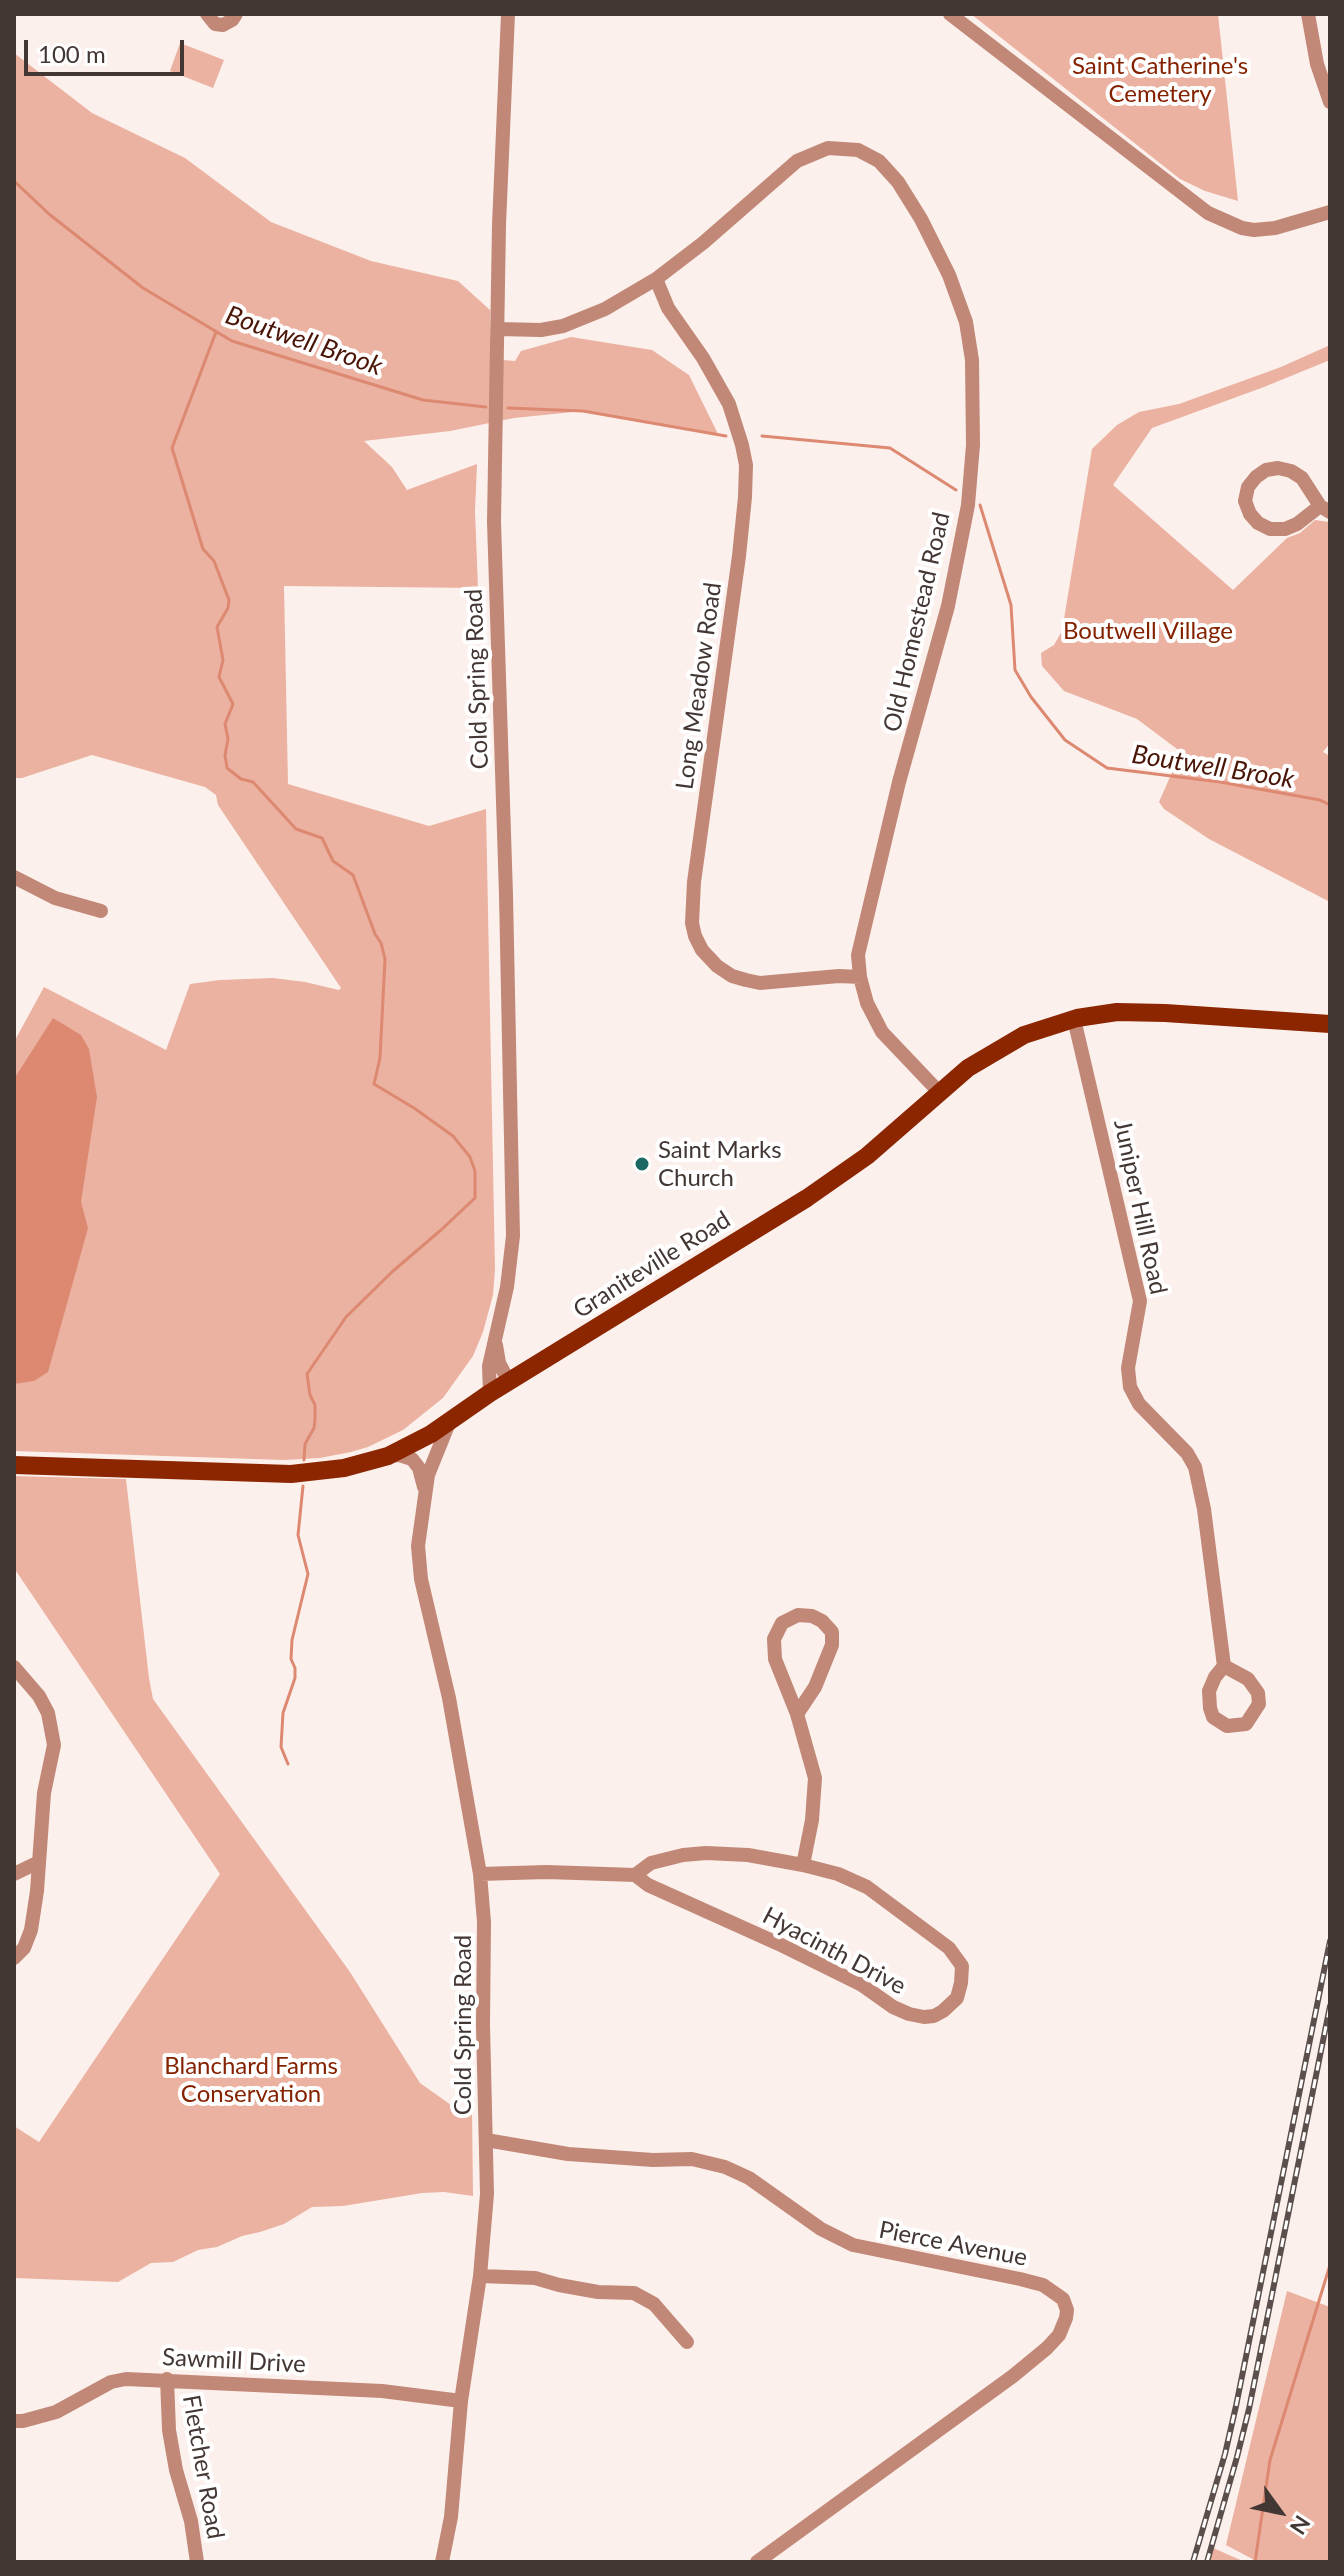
<!DOCTYPE html>
<html>
<head>
<meta charset="utf-8">
<style>
	body { margin:0 }
	#map { position:relative; width:1344px; height:2576px; overflow:hidden; background:#fcf0ed; font-family:Lato,sans-serif }
	canvas { display:block }
	.frame { position:absolute; inset:0; border:16px solid #433734; pointer-events:none }
	.north { position:absolute; left:1240px; top:2472px; width:80px; height:80px; -webkit-text-stroke:6px #fff; paint-order:stroke; rotate:123deg; font-size:22px; font-weight:700; line-height:32px; text-align:center; color:#433734 }
	.north::after { content:''; display:block; margin:auto; width:28px; height:36px; background:#433734; clip-path:polygon(50% 0,100% 100%,50% 72%,0 100%) }
	.scale { position:absolute; left:24px; top:40px; width:160px; height:36px; box-sizing:border-box; border:4px solid #433734; border-top:0; padding-left:10px; font-size:24px; line-height:28px; white-space:nowrap; color:#433734; -webkit-text-stroke:6px #fff; paint-order:stroke }
</style>
</head>
<body>
<div id="map">
<canvas width="1344" height="2576"></canvas>
<div class="frame"></div>
<div class="north">N</div>
<div class="scale">100 m</div>
</div>
<script>
const ctx = document.querySelector('canvas').getContext('2d');
ctx.lineJoin = 'round';
function fill(path, color) {
  ctx.fillStyle = color;
  ctx.fill(path, 'evenodd');
}
function poly(rows) {
  const path = new Path2D();
  for (const r of rows) {
    path.moveTo(r[0], r[1]);
    for (let i = 2; i < r.length; i += 2) path.lineTo(r[i], r[i + 1]);
  }
  return path;
}
function strokePath(path, color, width, dash) {
  ctx.strokeStyle = color;
  ctx.lineWidth = width;
  ctx.lineCap = dash ? 'butt' : 'round';
  ctx.setLineDash(dash || []);
  ctx.stroke(path);
}
function label(font, color, halo, rows, align = 'center') {
  ctx.font = font + ' Lato,sans-serif';
  ctx.lineWidth = 8;
  ctx.setLineDash([]);
  ctx.textBaseline = 'middle';
  ctx.strokeStyle = halo;
  ctx.fillStyle = color;
  for (const [text, x, y, turn = 0] of rows) {
    ctx.save();
    ctx.translate(x, y);
    ctx.rotate((+turn || 0) * Math.PI / 180);
    ctx.textAlign = isNaN(turn) ? turn : align;
    if (halo) ctx.strokeText(text, 0, 0);
    ctx.fillText(text, 0, 0);
    ctx.restore();
  }
}
const green = poly([
	[971,14,1218,14,1238,201,1205,191,1180,179],
	[180,43,224,60,213,88,170,71],
	[14,53,92,113,185,158,271,222,371,261,458,281,490,310,490,359,515,361,521,351,571,337,652,350,689,375,718,434,583,411,514,418,450,431,364,441,392,467,407,490,477,464,475,511,478,588,284,586,288,784,429,826,486,809,495,1269,493,1295,483,1332,473,1356,443,1398,403,1430,368,1447,351,1452,320,1458,284,1460,14,1451,14,1042,44,987,166,1050,190,984,220,980,273,978,305,982,339,990,341,988,218,805,216,795,205,787,92,755,22,778,14,778],
	[1330,345,1330,360,1264,387,1152,428,1113,485,1233,590,1287,538,1300,533,1315,520,1330,522,1330,743,1323,752,1330,756,1330,902,1209,839,1164,809,1159,802,1181,752,1137,719,1064,691,1042,666,1041,653,1054,645,1062,631,1092,449,1117,425,1139,412,1179,404,1281,367],
	[14,1476,126,1479,149,1678,153,1699,350,1972,420,2083,451,2105,472,2112,473,2196,444,2192,422,2193,343,2206,312,2207,284,2224,260,2232,242,2236,217,2247,198,2250,173,2262,151,2263,118,2282,14,2278,14,2126,39,2142,220,1874,14,1568],
	[1287,2291,1330,2307,1330,2562,1258,2562,1226,2545],
	[1211,2547,1245,2562,1207,2562]
]);
const water = poly([
	[53,1018,81,1035,89,1049,97,1097,81,1202,88,1228,48,1372,34,1381,14,1384,14,1079]
]);
const stream = poly([
	[14,181,49,214,143,288,232,341,423,400,486,407],
	[216,332,172,448,203,549,214,561,229,600,228,608,217,627,223,660,219,677,233,704,225,724,228,739,225,755,227,768,241,779,253,782,296,829,322,838,333,861,353,875,375,934,381,943,385,959,380,1058,374,1084,414,1108,453,1136,470,1157,475,1171,475,1198,441,1230,393,1271,346,1317,307,1374,310,1395,315,1405,315,1420,314,1428,305,1444,304,1460],
	[508,408,583,411,726,436],
	[762,436,890,448,956,490],
	[980,505,1011,605,1015,670,1031,697,1065,740,1107,768,1220,782,1320,800,1330,805],
	[288,1764,281,1747,283,1713,295,1678,295,1668,291,1659,292,1640,308,1574,298,1535,303,1486],
	[1255,2562,1270,2460,1330,2265]
]);
const minor = poly([
	[207,14,215,24,223,25,232,20,236,14],
	[950,14,1208,213,1242,228,1254,230,1275,228,1330,212],
	[1308,14,1317,64,1330,102],
	[656,279,668,308,703,358,729,404,742,445,746,465,745,497,739,556,694,882,692,923,695,936,702,950,717,966,732,976,746,980,760,983,839,976,860,977],
	[498,329,541,330,563,326,605,309,656,279,703,243,797,161,828,148,858,150,879,161,898,182,921,219,949,275,966,322,972,360,973,445,968,505,948,606,899,782,858,955,860,977,867,1003,882,1032,939,1092],
	[1320,506,1297,524,1285,529,1270,529,1258,523,1250,514,1245,501,1248,487,1256,477,1266,470,1278,468,1291,471,1302,478,1320,506,1330,512],
	[14,877,55,898,101,911],
	[1074,1019,1140,1301,1128,1368,1130,1387,1139,1404,1187,1453,1195,1467,1204,1509,1224,1666,1248,1679,1258,1693,1259,1704,1246,1724,1227,1726,1213,1717,1210,1708,1209,1691,1215,1677,1224,1666],
	[496,1345,499,1363,509,1382],
	[490,1393,489,1366,507,1287,513,1236,506,895,494,522,499,225,508,14],
	[389,1456,399,1455,412,1459,419,1468,424,1487],
	[14,1667,39,1696,48,1713,54,1745,44,1793,37,1891,31,1930,24,1948,14,1958],
	[797,1714,815,1687,832,1645,832,1632,822,1621,812,1616,798,1615,782,1623,774,1639,775,1659,797,1714,815,1778,812,1820,803,1865],
	[706,1853,748,1855,803,1865,838,1874,867,1887,949,1948,962,1966,961,1983,957,1998,943,2011,934,2016,924,2017,909,2014,893,2007,862,1985,779,1944,648,1885,635,1875,651,1863,683,1855,706,1853],
	[14,1874,39,1862],
	[480,1874,547,1872,635,1875],
	[486,2140,568,2154,653,2160,692,2159,725,2167,749,2178,821,2229,853,2245,1020,2279,1043,2285,1063,2299,1067,2310,1066,2318,1059,2335,1047,2348,1013,2376,757,2562],
	[480,2276,535,2278,559,2285,598,2292,634,2293,654,2304,687,2342],
	[167,2379,169,2430,176,2470,191,2521,197,2562],
	[14,2421,23,2421,56,2412,111,2382,126,2379,382,2391,461,2401],
	[442,2562,451,2517,461,2401,480,2276,487,2194,483,2025,484,1922,480,1874,449,1698,421,1579,418,1546,428,1475,449,1423]
]);
const major = poly([
	[14,1465,291,1474,344,1468,388,1456,431,1434,490,1393,807,1198,867,1156,968,1068,1024,1035,1077,1018,1117,1012,1165,1013,1330,1024]
]);
const rail = poly([
	[1193,2562,1225,2454,1236,2406,1330,1941],
	[1207,2562,1237,2457,1249,2409,1330,2006]
]);
const markers = [
	[642,1164,8,"#1d6862"]
];
const parkNames = [
	["Saint Catherine's",1160,66],
	["Cemetery",1160,94],
	["Boutwell Village",1148,631],
	["Blanchard Farms",251,2066],
	["Conservation",251,2094]
];
const streetNames = [
	["Old Homestead Road",917,622,-77],
	["Cold Spring Road",477,679,-92],
	["Long Meadow Road",699,686,-82],
	["Juniper Hill Road",1140,1207,78],
	["Graniteville Road",652,1265,-32],
	["Hyacinth Drive",834,1951,28],
	["Cold Spring Road",463,2025,-90],
	["Pierce Avenue",953,2244,11],
	["Sawmill Drive",234,2361,3],
	["Fletcher Road",203,2467,80]
];
const poiNames = [
	["Saint Marks",658,1150],
	["Church",658,1178]
];
const waterNames = [
	["Boutwell Brook",304,341,19],
	["Boutwell Brook",1213,767,9]
];
fill(green, '#ebb2a1');
fill(water, '#dd8971');
strokePath(stream, '#dd8971', 3);
strokePath(minor, '#c28877', 14);
strokePath(major, '#8c2601', 18);
strokePath(rail, '#5b4f4c', 6);
strokePath(rail, '#fff', 3, [9]);
for (const [x, y, r, color] of markers) {
  const dot = new Path2D();
  dot.arc(x, y, r, 0, 2 * Math.PI);
  ctx.fillStyle = color;
  ctx.fill(dot);
  strokePath(dot, '#fff', 3);
}
label('24px', '#842200', '#fff', parkNames);
label('24px', '#433734', '#fff', streetNames);
label('24px', '#433734', '#fff', poiNames, 'left');
label('italic 26px', '#4a1607', '#fff', waterNames);
</script>
</body>
</html>
